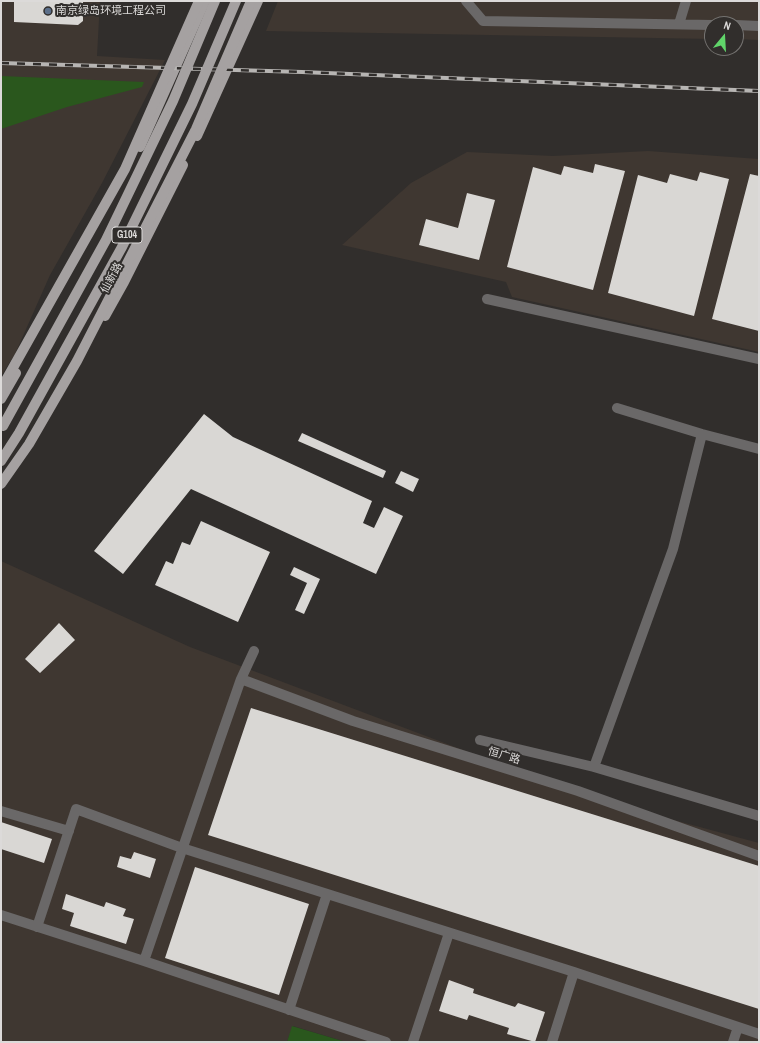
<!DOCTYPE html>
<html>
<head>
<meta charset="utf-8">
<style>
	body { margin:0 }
	#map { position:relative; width:760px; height:1043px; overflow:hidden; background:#312e2c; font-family:"Archivo Narrow",sans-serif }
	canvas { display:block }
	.frame { position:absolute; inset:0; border:2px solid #dcdad9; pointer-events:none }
	.north { position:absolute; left:704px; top:16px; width:40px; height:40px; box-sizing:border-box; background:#312e2c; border:1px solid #757371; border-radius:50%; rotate:18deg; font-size:11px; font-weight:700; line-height:16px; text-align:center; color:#dcdad9 }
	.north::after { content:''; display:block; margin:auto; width:14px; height:18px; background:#60d56a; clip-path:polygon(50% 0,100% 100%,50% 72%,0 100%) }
</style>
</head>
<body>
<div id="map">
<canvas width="760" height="1043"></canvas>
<div class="frame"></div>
<div class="north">N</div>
</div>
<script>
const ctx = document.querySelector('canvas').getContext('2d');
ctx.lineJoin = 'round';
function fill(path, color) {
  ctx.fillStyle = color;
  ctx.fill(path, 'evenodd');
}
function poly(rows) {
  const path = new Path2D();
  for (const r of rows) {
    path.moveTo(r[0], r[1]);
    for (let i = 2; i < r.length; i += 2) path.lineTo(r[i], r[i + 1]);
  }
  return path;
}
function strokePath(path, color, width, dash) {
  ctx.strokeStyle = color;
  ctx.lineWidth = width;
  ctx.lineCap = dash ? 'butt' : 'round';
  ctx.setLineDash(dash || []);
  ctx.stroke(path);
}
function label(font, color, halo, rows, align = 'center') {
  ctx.font = font + ' "Archivo Narrow","Noto Sans SC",sans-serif';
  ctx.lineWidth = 4;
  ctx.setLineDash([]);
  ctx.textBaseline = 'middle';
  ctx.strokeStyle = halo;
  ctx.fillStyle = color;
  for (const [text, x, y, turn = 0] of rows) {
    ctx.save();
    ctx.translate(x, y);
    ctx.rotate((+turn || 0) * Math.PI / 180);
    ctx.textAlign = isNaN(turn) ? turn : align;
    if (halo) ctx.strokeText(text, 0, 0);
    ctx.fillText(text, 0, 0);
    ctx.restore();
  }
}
const built = poly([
	[1,1,100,1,97,56,165,60,102,183,50,275,15,354,1,376],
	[278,1,759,1,759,40,736,39,736,24,712,24,712,39,266,31],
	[648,151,759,159,759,352,512,297,506,282,342,245,411,183,467,152,553,156],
	[1,561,190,647,479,756,659,816,759,843,759,1042,346,1042,293,1026,287,1042,1,1042]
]);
const green = poly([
	[1,76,144,82,142,87,67,107,1,129],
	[292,1026,346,1042,287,1042]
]);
const building = poly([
	[14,1,83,1,83,21,78,25,14,22],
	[595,164,625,171,593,290,507,267,533,167,561,175,564,166,593,173],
	[700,172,729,179,694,316,608,293,638,175,667,183,670,174,697,181],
	[750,174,759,176,759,331,712,319],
	[467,193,495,200,479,260,419,245,426,219,458,228],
	[204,414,233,437,372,501,363,523,374,528,384,507,403,516,376,574,191,489,123,574,94,551],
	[302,433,386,471,383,478,298,441],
	[401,471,419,479,413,492,395,483],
	[201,521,270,552,238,622,155,585,166,561,173,564,182,542,190,545],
	[294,567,320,579,304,614,295,610,307,583,290,575],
	[59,623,75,640,40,673,25,659],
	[251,708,759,866,759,1009,208,835],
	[1,822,52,839,44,863,1,849],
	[134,852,156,859,150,878,117,867,120,856,131,859],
	[195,867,309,904,279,995,165,958],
	[66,894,104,907,106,902,126,909,123,916,134,919,126,944,70,926,74,913,62,909],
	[449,980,474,989,473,993,515,1007,518,1003,545,1012,535,1042,507,1034,509,1028,469,1015,467,1020,439,1011]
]);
const minor = poly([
	[466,1,483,21,712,25],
	[679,24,686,1],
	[736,25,759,26],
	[487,299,759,359],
	[617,408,702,434,759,449],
	[241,679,353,721,578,791,759,856],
	[480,740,594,767,759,816],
	[594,767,673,549,702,434],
	[1,811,69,831],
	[1,915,144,961,219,742,241,679,254,651],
	[37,927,76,809,182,848,574,972,759,1034],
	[144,961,386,1042],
	[289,1010,327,894],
	[413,1042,449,933],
	[552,1042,574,972],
	[733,1042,738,1027]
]);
const major = poly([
	[197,136,258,1],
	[140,147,205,1],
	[105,316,124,282,183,165],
	[1,399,16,373]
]);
const rail = poly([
	[1,63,302,72,759,91]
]);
const majorBridge = poly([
	[1,389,125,169,199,1],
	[3,426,106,240,173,101,215,1],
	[1,461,19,433,122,247,192,104,236,1],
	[1,484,29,444,77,361,196,129,251,1]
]);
const markers = [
	[48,11,4,"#5c6f8a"]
];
const shields = [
	[127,235,30]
];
const shieldNames = [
	["G104",127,235]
];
const poiNames = [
	["南京绿岛环境工程公司",56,11]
];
const streetNames = [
	["仙新路",112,278,-62],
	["恒广路",504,756,17]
];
fill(built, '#3f3731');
fill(green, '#2a571d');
fill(building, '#d9d7d4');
strokePath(minor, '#6a6868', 10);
strokePath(major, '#a5a1a1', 10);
strokePath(rail, '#b7b5b3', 4);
strokePath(rail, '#312e2c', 2.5, [8]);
strokePath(majorBridge, '#a5a1a1', 10);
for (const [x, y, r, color] of markers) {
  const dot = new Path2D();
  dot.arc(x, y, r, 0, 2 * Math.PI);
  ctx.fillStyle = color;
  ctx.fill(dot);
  strokePath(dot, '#312e2c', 1.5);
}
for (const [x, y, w] of shields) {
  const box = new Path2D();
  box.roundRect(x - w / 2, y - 8, w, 16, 3);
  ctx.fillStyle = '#312e2c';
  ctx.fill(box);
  strokePath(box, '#dcdad9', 1);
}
label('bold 10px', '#dcdad9', null, shieldNames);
label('11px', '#dcdad9', '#312e2c', poiNames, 'left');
label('11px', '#dcdad9', '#312e2c', streetNames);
</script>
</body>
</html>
